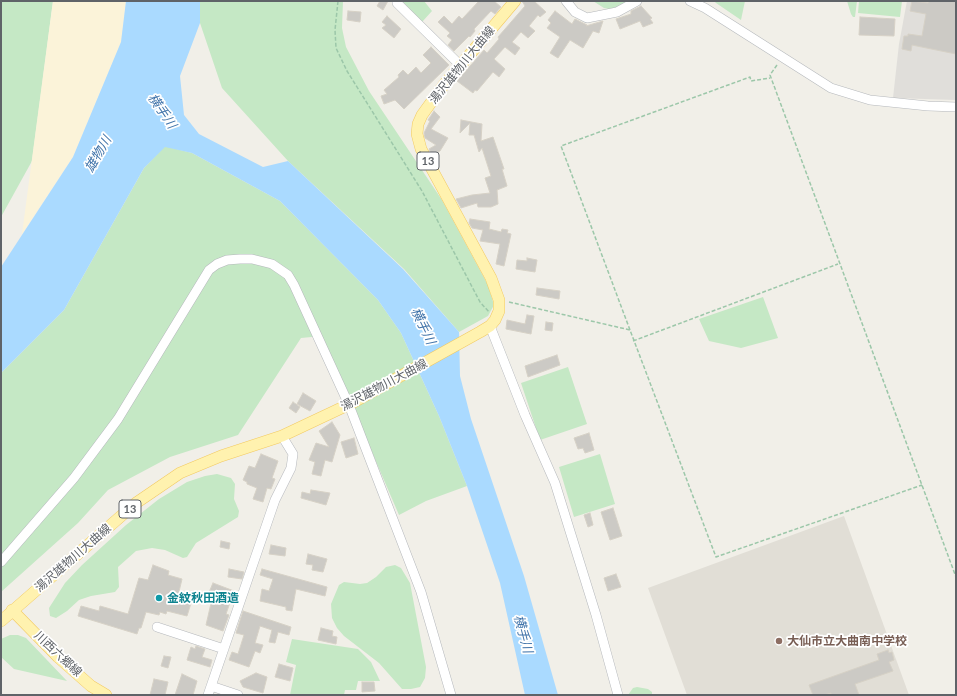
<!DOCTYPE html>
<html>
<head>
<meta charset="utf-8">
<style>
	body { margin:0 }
	#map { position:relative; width:957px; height:696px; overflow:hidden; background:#f1efe8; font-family:Lato,sans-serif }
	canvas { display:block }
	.frame { position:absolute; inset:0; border:2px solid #5f6368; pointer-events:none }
</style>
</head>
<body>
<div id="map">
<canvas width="957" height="696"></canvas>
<div class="frame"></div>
</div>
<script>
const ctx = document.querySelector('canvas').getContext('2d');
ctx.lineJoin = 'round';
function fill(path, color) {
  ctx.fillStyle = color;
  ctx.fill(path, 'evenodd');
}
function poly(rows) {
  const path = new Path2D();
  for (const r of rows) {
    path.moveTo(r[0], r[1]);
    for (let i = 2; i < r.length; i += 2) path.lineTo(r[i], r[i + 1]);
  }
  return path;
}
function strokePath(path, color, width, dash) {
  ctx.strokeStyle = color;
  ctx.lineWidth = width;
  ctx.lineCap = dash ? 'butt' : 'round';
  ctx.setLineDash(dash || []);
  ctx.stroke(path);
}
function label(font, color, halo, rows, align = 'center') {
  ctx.font = font + ' Lato,"Noto Sans JP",sans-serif';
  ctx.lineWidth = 3.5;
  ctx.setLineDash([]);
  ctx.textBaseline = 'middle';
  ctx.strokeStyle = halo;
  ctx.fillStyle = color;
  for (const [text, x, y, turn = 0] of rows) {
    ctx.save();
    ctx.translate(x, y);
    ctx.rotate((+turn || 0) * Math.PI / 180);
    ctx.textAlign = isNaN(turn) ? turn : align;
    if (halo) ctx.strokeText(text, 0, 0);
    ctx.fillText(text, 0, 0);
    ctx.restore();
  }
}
const industrial = poly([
	[907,1,956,1,956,100,893,98,899,44]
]);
const education = poly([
	[844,516,909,695,687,695,648,588]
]);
const green = poly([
	[1,1,53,1,32,161,1,217],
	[200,1,343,1,342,28,346,47,369,91,442,200,488,285,494,305,488,316,459,332,404,269,288,161,222,88,200,23],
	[402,1,424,1,432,11,422,22],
	[593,1,631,1,615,9,609,9,604,8],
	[714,1,745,1,741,20,716,3],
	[847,1,857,1,855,17,853,17,851,14],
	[859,1,902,1,900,17,858,13],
	[165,146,192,153,280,201,378,300,401,333,439,416,467,486,426,501,399,515,322,336,301,338,238,435,170,457,108,490,78,523,1,592,1,373,64,310,144,168],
	[763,297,778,338,741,348,709,341,699,319],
	[568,367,587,424,540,440,521,383],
	[600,454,615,504,574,517,559,467],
	[217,474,231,478,235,484,234,499,239,511,238,517,196,543,187,557,183,558,165,550,152,548,136,551,118,567,119,587,115,592,91,596,79,600,67,611,56,618,50,616,49,608,65,583,82,565,126,525,159,499,187,482,205,476],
	[395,565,401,568,410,583,426,667,425,678,420,687,411,689,402,689,379,663,344,636,337,628,332,618,331,604,339,585,344,582,360,584,367,583,376,577,386,567],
	[10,635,18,635,26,638,67,681,14,669,1,657,1,639],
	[292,639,358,649,371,662,380,681,358,681,356,690,345,690,344,695,290,695,296,665,286,662],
	[637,687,648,689,652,692,652,695,628,695,633,688]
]);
const sand = poly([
	[53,1,126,1,121,42,73,157,22,234]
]);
const water = poly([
	[126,1,200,1,200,23,180,76,184,115,199,134,263,167,288,161,403,269,459,332,460,376,471,419,524,576,558,695,525,695,500,583,467,486,439,416,401,333,378,300,280,201,192,153,165,147,144,168,64,310,1,373,1,267,73,157,121,42]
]);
const building = poly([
	[380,1,388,1,383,10,377,6,380,1],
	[479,1,494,1,501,7,495,14,491,11,474,29,475,31,470,37,469,36,454,51,448,45,452,40,447,36,450,33,438,22,444,16,452,24,459,16,462,19,479,1],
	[522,1,534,1,546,12,540,17,538,15,529,26,535,31,528,38,521,32,512,42,520,48,515,55,505,47,494,59,505,69,499,77,493,72,477,91,475,90,473,93,457,81,484,50,487,53,499,39,498,37,525,6,522,1],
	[912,1,928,3,929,1,956,1,956,54,912,45,911,51,902,49,904,36,908,36,908,34,922,36,926,14,910,11,912,1],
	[641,6,652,18,650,19,653,23,643,27,640,21,620,29,616,19,631,14,631,11,641,6],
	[348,11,361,12,360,22,347,20,348,11],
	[555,11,572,24,575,19,587,25,586,26,603,21,599,33,593,31,583,48,570,40,558,58,550,53,560,37,547,28,551,23,548,20,555,11],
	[387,16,401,29,394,38,382,28,386,25,382,22,387,16],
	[860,17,895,19,894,36,859,35,860,17],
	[431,47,449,65,404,109,395,100,384,104,381,96,387,94,384,90,399,77,398,75,403,70,408,75,416,67,421,73,431,63,423,55,431,47],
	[434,111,440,117,431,129,448,138,440,151,432,155,429,149,436,145,425,138,424,133,430,121,428,120,434,111],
	[461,120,482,124,481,141,493,137,504,169,502,169,507,186,497,190,498,204,491,207,478,207,477,203,461,208,456,199,472,195,490,193,485,178,491,176,482,148,479,152,474,135,469,135,470,123,460,133,461,120],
	[470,219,490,222,489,229,501,232,502,229,508,230,507,233,511,234,504,266,496,264,500,244,480,241,483,230,472,228,469,223,470,219],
	[527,258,537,260,535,272,516,269,517,260,527,261,527,258],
	[537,288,560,291,559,299,536,295,537,288],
	[527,315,534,316,531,334,506,329,507,320,525,324,527,315],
	[546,322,553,323,552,331,545,330,546,322],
	[557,355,560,365,528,377,525,366,557,355],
	[303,393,316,401,310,411,297,404,303,393],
	[293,402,300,407,296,413,289,408,293,402],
	[332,422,340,435,332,462,325,460,321,476,312,474,315,462,309,460,316,443,329,447,319,431,332,422],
	[589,433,594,450,585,453,583,448,578,449,574,438,589,433],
	[354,438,358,454,346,458,341,442,354,438],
	[261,454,278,461,272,478,275,479,271,489,267,488,263,502,253,499,257,488,247,484,247,482,243,480,249,466,255,468,261,454],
	[311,490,330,493,326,505,301,498,302,492,310,494,311,490],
	[613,508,622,536,610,540,601,512,613,508],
	[590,513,593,525,588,527,584,515,590,513],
	[221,541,230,543,229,549,220,547,221,541],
	[271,545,286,548,285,556,269,554,271,545],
	[308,554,327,559,323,572,312,570,313,565,306,564,308,554],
	[153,565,169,571,168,575,182,579,178,596,192,600,187,616,167,611,166,614,160,612,159,615,146,612,141,628,139,628,137,634,78,616,81,606,99,611,100,606,128,614,139,578,148,580,153,565],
	[229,569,244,572,242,579,228,577,229,569],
	[262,569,327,587,325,596,296,589,292,611,286,610,286,607,260,601,262,589,269,591,273,579,260,575,262,569],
	[616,574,621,587,608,591,604,578,616,574],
	[213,583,234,591,226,614,229,615,223,631,206,625,212,599,207,597,213,583],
	[243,611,291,627,289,635,278,632,275,643,269,642,272,630,260,626,255,643,263,645,260,653,255,651,249,667,229,660,232,652,238,654,244,635,236,633,243,611],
	[321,628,333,631,332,636,337,637,336,644,318,640,321,628],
	[196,646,205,649,202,657,212,660,210,667,187,660,191,647,195,649,196,646],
	[888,650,889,653,892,652,894,660,889,662,893,671,855,684,859,695,831,695,831,693,824,695,813,695,809,685,879,660,877,654,888,650],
	[164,656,171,657,168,668,161,666,164,656],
	[279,664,293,668,290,681,275,677,279,664],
	[256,673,267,677,263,693,243,687,240,681,256,673],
	[182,674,197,681,193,695,175,695,182,674],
	[154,679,168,682,165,695,150,695,154,679],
	[362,682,374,682,375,691,362,692,362,682]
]);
const path = poly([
	[338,1,335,30,336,48,347,71,422,191,480,302,489,312],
	[777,65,770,75,956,577],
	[509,302,630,330,716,557,922,485],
	[630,330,561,146,750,77,751,81,770,78],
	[633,341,838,264]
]);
const minor = poly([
	[397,1,397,3,461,66],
	[566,1,575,12,587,18,617,12,637,1],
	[690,1,705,8,831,88,870,100,928,106,956,107],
	[490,326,525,415,555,483,596,615,618,695],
	[1,562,74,478,118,419,209,270,217,264,227,260,240,259,252,259,272,264,288,275,294,285,349,405,421,592,451,695],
	[157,627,224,649],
	[211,686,238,695],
	[208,695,275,500,291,468,293,454,282,436]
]);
const major = poly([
	[12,610,58,657,91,686,106,695],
	[1,621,136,503,180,473,221,456,282,436,352,403,480,332,490,326,495,320,499,311,499,300,491,278,421,149,417,134,418,124,422,115,443,86,515,1]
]);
const markers = [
	[159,598,4,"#0f9aa8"],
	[779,641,4,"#8d6e63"]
];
const shields = [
	[428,161,22],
	[130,509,22]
];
const shieldNames = [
	["13",428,161],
	["13",130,509]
];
const streetNames = [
	["湯沢雄物川大曲線",462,65,-51],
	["湯沢雄物川大曲線",384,385,-28],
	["湯沢雄物川大曲線",73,558,-41],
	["川西六郷線",58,654,43]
];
const cultureNames = [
	["金紋秋田酒造",167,598]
];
const educationNames = [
	["大仙市立大曲南中学校",787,641]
];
const waterNames = [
	["横手川",162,111,56],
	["雄物川",98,154,-60],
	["横手川",423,326,64],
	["横手川",523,634,75]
];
fill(industrial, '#e0deda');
fill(education, '#e1ded6');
fill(green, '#c5e8c5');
fill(sand, '#fbf3d9');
fill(water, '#aadaff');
fill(building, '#cccac5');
strokePath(building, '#d6d1c6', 1);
strokePath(minor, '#b5b8bc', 10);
strokePath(major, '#f2c960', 12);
strokePath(path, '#9cc7a9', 1.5, [4, 2]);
strokePath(minor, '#fff', 9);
strokePath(major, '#fff2af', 11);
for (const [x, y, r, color] of markers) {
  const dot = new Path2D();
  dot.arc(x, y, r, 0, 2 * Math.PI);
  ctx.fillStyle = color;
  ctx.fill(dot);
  strokePath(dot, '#fff', 1.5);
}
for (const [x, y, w] of shields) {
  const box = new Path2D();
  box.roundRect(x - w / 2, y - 9, w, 18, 3);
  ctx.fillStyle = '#fff';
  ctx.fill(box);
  strokePath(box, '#5f6368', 1);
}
label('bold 11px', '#5f6368', null, shieldNames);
label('12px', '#5f6368', '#fff', streetNames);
label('bold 12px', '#0d838f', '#fff', cultureNames, 'left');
label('bold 12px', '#785e54', '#fff', educationNames, 'left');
label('italic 13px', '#4174aa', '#fff', waterNames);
</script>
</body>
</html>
